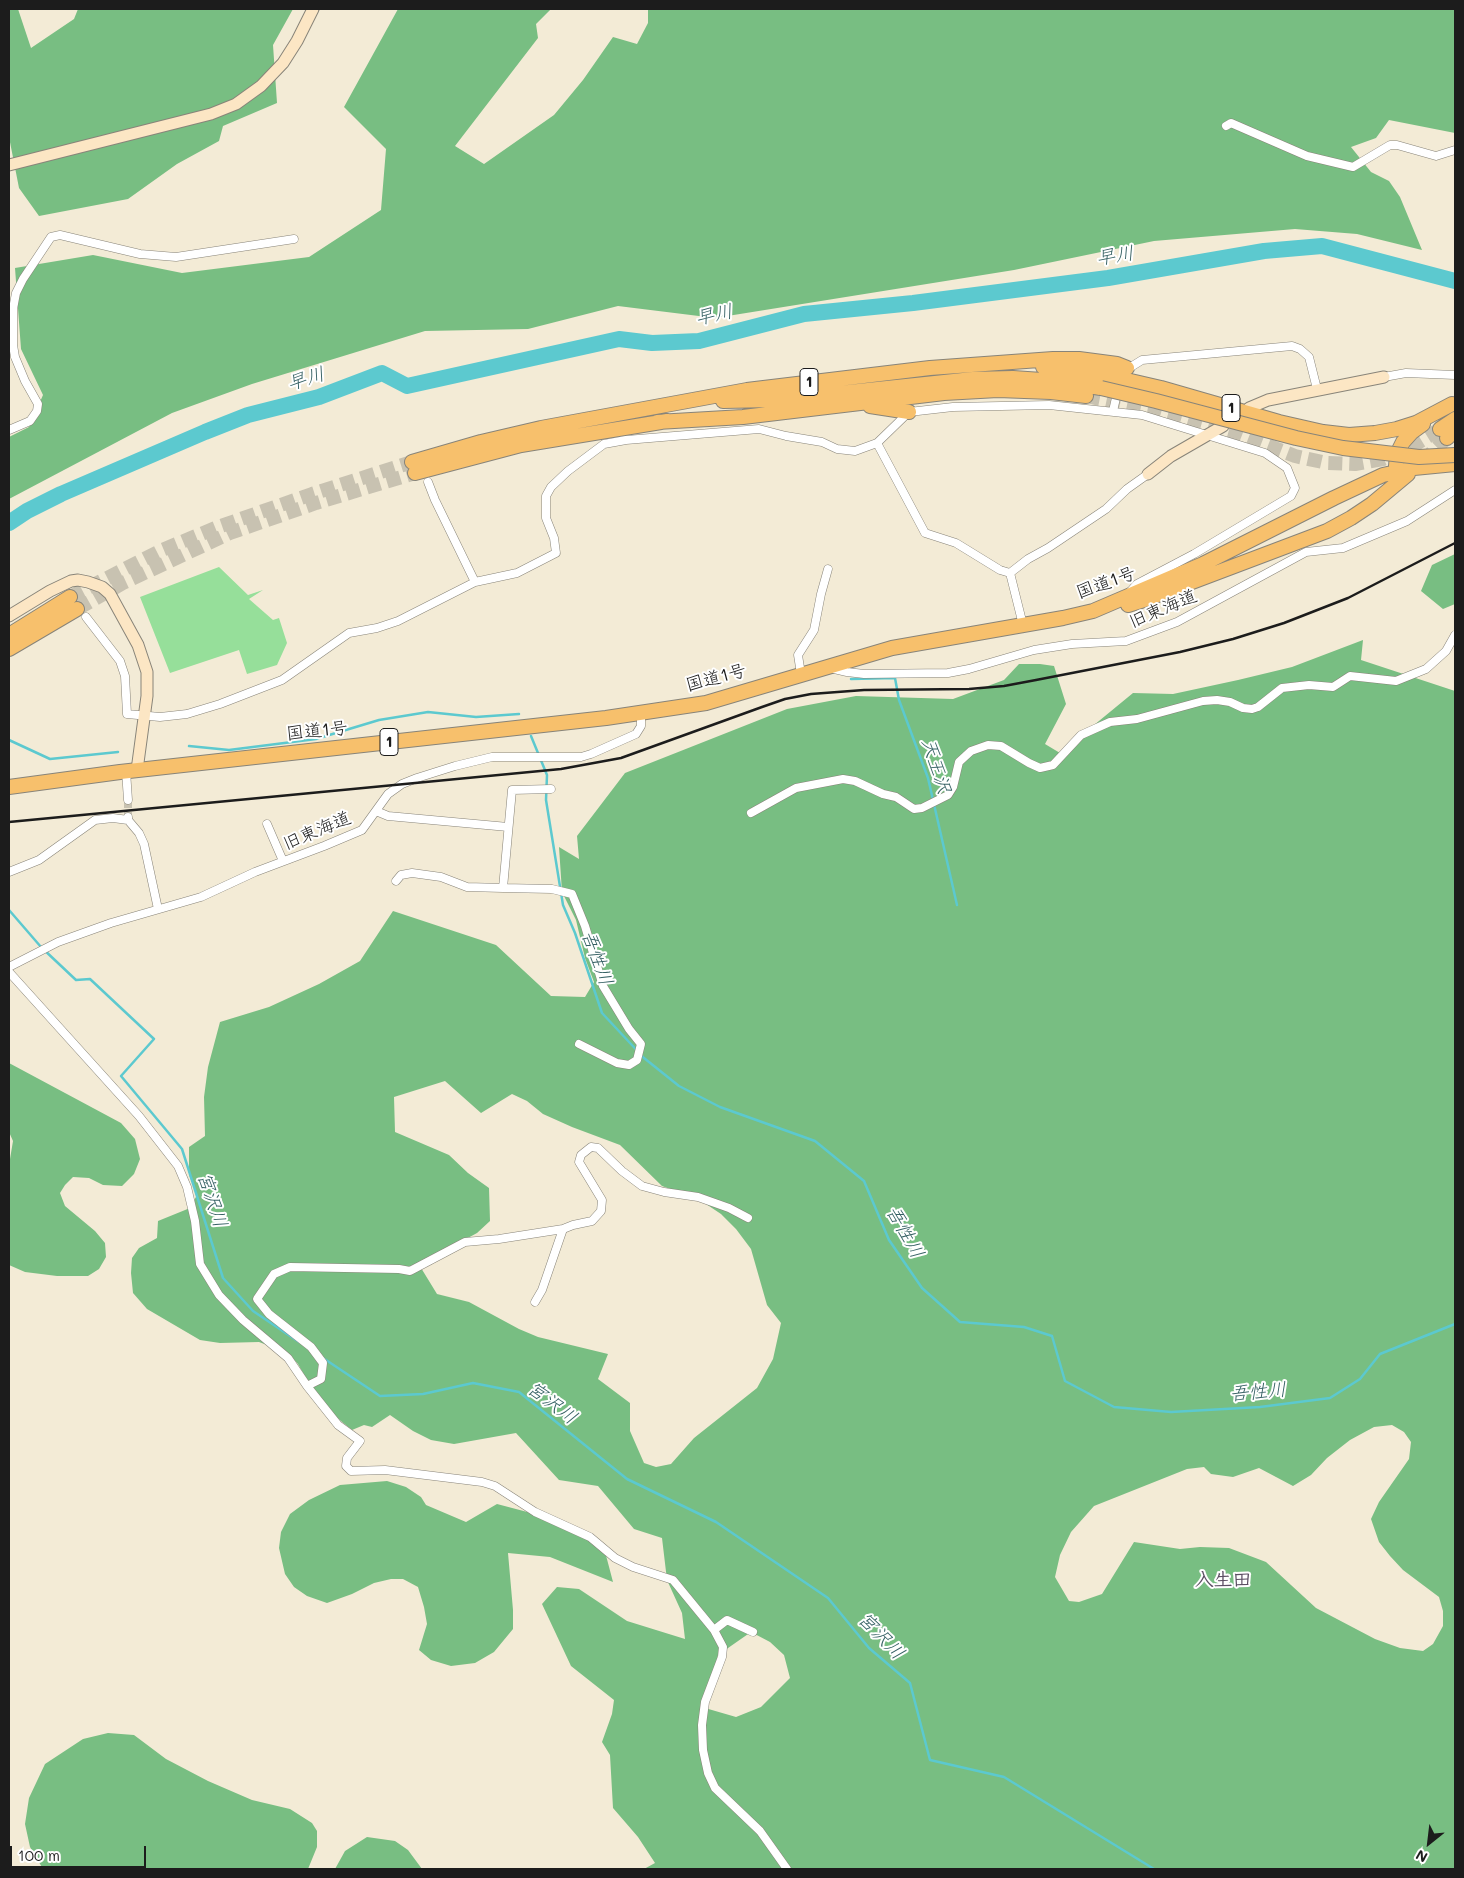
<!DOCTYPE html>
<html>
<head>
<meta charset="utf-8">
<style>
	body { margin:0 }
	#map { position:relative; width:1464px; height:1878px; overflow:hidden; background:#f3ebd6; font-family:Mali,sans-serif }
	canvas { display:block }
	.frame { position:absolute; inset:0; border:10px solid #1c1c1c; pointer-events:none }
	.north { position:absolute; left:1404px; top:1818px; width:50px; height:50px; -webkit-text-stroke:4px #fff; paint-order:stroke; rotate:209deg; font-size:14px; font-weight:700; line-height:20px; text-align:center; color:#1c1c1c }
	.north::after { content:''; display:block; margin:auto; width:18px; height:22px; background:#1c1c1c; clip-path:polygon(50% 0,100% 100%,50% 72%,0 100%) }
	.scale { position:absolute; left:10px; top:1846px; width:136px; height:22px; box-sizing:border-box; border:2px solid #1c1c1c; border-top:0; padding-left:6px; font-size:15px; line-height:18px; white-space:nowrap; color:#1c1c1c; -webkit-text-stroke:4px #fff; paint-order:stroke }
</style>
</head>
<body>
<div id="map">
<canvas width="1464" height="1878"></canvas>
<div class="frame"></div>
<div class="north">N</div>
<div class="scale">100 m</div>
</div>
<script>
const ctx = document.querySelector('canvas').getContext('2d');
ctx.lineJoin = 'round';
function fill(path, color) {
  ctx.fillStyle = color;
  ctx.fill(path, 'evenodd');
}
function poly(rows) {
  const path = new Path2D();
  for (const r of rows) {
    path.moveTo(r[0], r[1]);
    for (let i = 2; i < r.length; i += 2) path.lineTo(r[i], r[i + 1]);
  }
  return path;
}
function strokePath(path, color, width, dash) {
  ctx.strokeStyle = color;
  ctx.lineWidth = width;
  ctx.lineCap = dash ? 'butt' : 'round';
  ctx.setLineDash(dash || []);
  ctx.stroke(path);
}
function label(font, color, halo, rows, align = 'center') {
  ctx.font = font + ' Mali,"Klee One",sans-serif';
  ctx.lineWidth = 4;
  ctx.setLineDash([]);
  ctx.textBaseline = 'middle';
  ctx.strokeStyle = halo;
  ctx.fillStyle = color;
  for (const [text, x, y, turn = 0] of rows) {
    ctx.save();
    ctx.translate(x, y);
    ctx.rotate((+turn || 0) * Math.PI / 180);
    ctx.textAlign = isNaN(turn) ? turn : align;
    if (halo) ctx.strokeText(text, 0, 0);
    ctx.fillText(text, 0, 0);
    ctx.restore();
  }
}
const green = poly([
	[219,567,248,595,263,590,249,599,273,620,279,618,287,643,277,665,247,674,239,650,170,673,140,597]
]);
const forest = poly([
	[9,9,18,9,31,48,74,19,78,9,293,9,273,45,277,103,223,126,219,141,177,164,128,199,39,216,19,188,9,137],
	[398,9,551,9,536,24,538,38,455,146,484,164,554,115,583,80,613,37,637,44,648,23,648,9,1455,9,1455,133,1389,120,1376,138,1351,147,1371,172,1389,181,1400,197,1422,250,1357,234,1295,229,1154,241,1014,270,715,318,618,306,528,329,425,331,252,384,172,413,9,499,9,437,29,427,43,395,21,349,15,268,93,255,182,273,309,257,381,210,386,149,344,107],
	[1455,554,1455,604,1443,609,1421,591,1432,565],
	[1363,640,1361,660,1455,691,1455,1869,644,1869,655,1863,638,1837,613,1808,610,1755,602,1742,612,1714,614,1700,571,1666,542,1604,557,1587,579,1589,627,1621,685,1639,682,1613,667,1580,662,1538,634,1529,598,1486,559,1480,516,1433,454,1444,431,1440,413,1431,390,1415,372,1427,364,1425,352,1430,336,1417,307,1380,298,1364,288,1353,259,1342,220,1343,200,1340,147,1309,133,1293,131,1273,132,1258,139,1248,157,1238,158,1221,190,1208,197,1195,189,1175,189,1147,205,1136,204,1097,208,1067,220,1022,269,1007,319,984,360,961,393,911,496,945,551,996,585,997,594,982,585,958,576,920,562,892,559,847,579,859,577,836,625,773,787,709,856,696,953,699,1004,680,1019,664,1040,664,1054,666,1066,704,1045,744,1060,753,1133,693,1173,694,1238,680,1292,667],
	[445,1081,481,1113,512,1094,527,1101,543,1114,572,1127,620,1145,662,1186,700,1200,721,1214,736,1229,751,1249,767,1305,781,1323,773,1359,757,1388,694,1438,671,1464,656,1467,644,1463,630,1431,630,1403,598,1379,608,1354,538,1337,519,1329,469,1302,437,1294,418,1263,446,1250,477,1233,490,1221,489,1188,468,1173,449,1155,395,1132,394,1097],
	[1392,1425,1404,1432,1411,1442,1409,1459,1379,1502,1371,1519,1379,1542,1390,1556,1403,1570,1439,1597,1443,1611,1443,1626,1433,1644,1423,1651,1400,1648,1375,1639,1316,1608,1266,1562,1229,1548,1200,1547,1180,1549,1134,1542,1102,1594,1079,1602,1069,1601,1055,1577,1060,1555,1071,1532,1094,1506,1187,1469,1204,1467,1211,1474,1233,1477,1259,1468,1293,1486,1311,1475,1327,1458,1350,1440,1374,1427],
	[751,1632,770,1642,784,1655,790,1678,761,1707,736,1717,705,1708,718,1655],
	[9,1063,121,1123,135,1139,140,1159,134,1174,122,1186,103,1185,89,1178,73,1177,65,1185,60,1193,65,1206,95,1231,105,1243,106,1257,99,1269,88,1276,57,1276,25,1272,9,1265,9,1165,13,1141,9,1132],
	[387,1481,406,1487,421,1497,426,1505,466,1522,497,1504,550,1518,603,1544,613,1582,550,1557,508,1553,513,1610,513,1629,494,1652,475,1663,451,1666,431,1660,419,1650,427,1624,424,1607,418,1587,403,1579,391,1579,374,1583,352,1594,327,1603,307,1596,294,1587,285,1574,279,1548,281,1532,290,1514,309,1500,340,1485],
	[108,1733,134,1735,166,1759,208,1781,252,1800,290,1809,312,1823,317,1831,317,1847,308,1869,43,1869,30,1847,25,1824,29,1798,45,1764,83,1739],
	[367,1837,395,1841,408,1850,422,1869,335,1869,345,1851]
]);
const stream = poly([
	[851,679,895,678,899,700,928,778,957,905],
	[531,736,547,775,546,800,563,905,575,933,602,1013,644,1058,679,1086,720,1107,815,1141,864,1181,889,1240,922,1288,960,1322,1024,1327,1052,1336,1065,1381,1114,1407,1171,1412,1260,1407,1330,1398,1360,1379,1380,1354,1455,1324],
	[9,740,50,759,118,752],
	[189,746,229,750,316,739,379,720,428,712,476,717,519,714],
	[9,910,41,947,76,980,90,979,154,1039,121,1076,182,1149,223,1278,253,1311,299,1342],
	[323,1358,380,1396,423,1394,473,1383,519,1392,627,1479,716,1522,828,1598,869,1648,910,1683,930,1760,1004,1777,1154,1869]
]);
const river = poly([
	[9,523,27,511,61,494,205,432,248,415,319,397,382,373,407,386,619,339,652,343,699,341,804,314,913,303,1108,278,1264,251,1322,246,1455,281]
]);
const streetTunnel = poly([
	[128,800,128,817]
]);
const highwayTunnel = poly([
	[1086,396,1155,410,1230,431,1295,456,1327,463,1355,464,1383,459,1411,447,1440,429],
	[1422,462,1447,438],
	[70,597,162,550,218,527,312,494,412,462],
	[77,609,123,583,230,533,316,503,415,473]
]);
const street = poly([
	[1226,126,1231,123,1307,156,1353,167,1390,145,1397,145,1436,156,1455,150],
	[1126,370,1142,360,1292,346,1300,349,1309,357,1317,389],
	[1384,377,1406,373,1455,375],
	[1113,411,1116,398],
	[9,430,30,421,37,411,38,404,25,381,15,357,13,345,13,309,16,293,23,279,51,237,60,235,140,254,176,257,294,239],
	[877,443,925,533,956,543,1000,570,1010,573,1023,625],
	[428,482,435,500,475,582],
	[1010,573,1028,559,1048,548,1106,509,1127,489,1148,474],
	[86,617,120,661,125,676,127,714,160,717,187,714,220,704,282,680,349,633,377,628,398,621,475,582,517,573,556,553,554,538,546,518,546,496,551,487,568,471,604,444,626,440,759,429,786,436,822,442,837,449,855,451,877,443,909,412,953,407,1049,405,1142,415,1265,453,1287,468,1295,488,1291,496,1194,554,1137,584,1129,593],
	[830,668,847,672,864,674,948,673,969,669,1034,650,1072,644,1126,641,1177,622,1306,552,1343,548,1407,521,1455,490],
	[801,674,798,655,814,630,821,594,828,569],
	[126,771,128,800],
	[551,789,512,790,503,888,552,889,572,894,585,926,603,986,629,1029,641,1044,637,1060,629,1065,617,1063,579,1044],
	[376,811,388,816,508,827],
	[751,813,796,788,843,779,855,781,883,794,896,797,914,809,922,808,948,795,953,787,959,762,971,751,988,745,1001,746,1029,763,1040,768,1053,765,1081,735,1110,722,1137,719,1203,701,1217,700,1230,702,1243,708,1252,709,1258,707,1282,688,1309,685,1333,687,1350,676,1396,681,1426,669,1446,651,1455,635],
	[128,817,128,820,139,833,144,844,158,909],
	[267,824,283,861],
	[9,872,39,860,95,820,113,818,128,820],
	[396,881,401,875,412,873,441,877,467,887,503,888],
	[9,967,58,942,111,923,201,897,255,872,324,846,362,830,388,794,402,784,417,778,455,766,492,757,581,757,591,754,636,734,641,726,641,714],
	[9,972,139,1116,178,1166,187,1187,195,1221,200,1264,219,1295,243,1320,288,1358,307,1386,338,1425,360,1441,347,1458,346,1466,351,1471,385,1470,482,1482,495,1486,535,1512,590,1537,615,1558,633,1567,673,1580,714,1630,723,1647,722,1657,705,1702,702,1725,703,1750,708,1773,715,1788,760,1831,787,1869],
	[535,1302,542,1290,563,1229],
	[307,1386,321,1379,323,1363,311,1347,269,1314,257,1299,274,1274,290,1267,399,1269,410,1271,465,1242,499,1239,563,1229,573,1225,592,1221,601,1211,602,1200,579,1162,581,1155,591,1147,598,1148,622,1171,642,1186,664,1192,698,1197,729,1208,748,1218],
	[714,1630,727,1620,753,1632]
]);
const secondary = poly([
	[9,165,211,114,236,104,261,86,283,63,297,41,313,9],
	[1249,408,1268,400,1384,377],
	[1148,474,1171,456,1223,426],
	[9,616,50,591,71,581,78,580,88,582,102,587,110,594,138,645,147,672,147,696,137,770]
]);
const highway = poly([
	[1043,367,1109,376,1161,388,1279,422,1323,432,1349,435,1375,433,1397,429,1416,423,1452,404],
	[723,401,773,400,973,379,1013,378,1056,381,1101,388],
	[870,406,909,412],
	[657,422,743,417,944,393,998,390,1051,392,1086,396],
	[1440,429,1455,419],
	[1447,438,1455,430],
	[412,462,481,442,541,428,747,390,930,368,1053,359,1079,359,1117,364,1127,368],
	[1396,466,1397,454,1403,442,1412,432,1423,424],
	[415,473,521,445,667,421],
	[1128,605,1147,599,1327,531,1351,518,1372,504,1408,474],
	[9,635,70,597],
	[9,649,77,609],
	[9,787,120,772,606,718,706,703,892,648,1063,618,1093,611,1203,564,1334,498,1383,475,1414,468,1455,464]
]);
const rail = poly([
	[9,822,561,769,621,758,762,707,785,699,811,694,864,690,969,689,1004,686,1036,680,1180,652,1233,639,1284,623,1348,598,1455,543]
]);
const highwayBridge = poly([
	[1101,388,1156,401,1296,438,1343,448,1419,457,1455,455]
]);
const shields = [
	[809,382,18],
	[1231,408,18],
	[389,742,18]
];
const shieldNames = [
	["1",809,382],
	["1",1231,408],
	["1",389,742]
];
const streetNames = [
	["国道1号",1106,583,-20],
	["旧東海道",1163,609,-23],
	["国道1号",716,678,-15],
	["国道1号",317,731,-6],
	["旧東海道",317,831,-23]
];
const waterNames = [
	["早川",1115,256,-9],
	["早川",714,315,-12],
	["早川",306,379,-17],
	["天王沢",936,766,72],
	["吾性川",597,958,70],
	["宮沢川",212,1200,72],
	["吾性川",905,1232,61],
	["吾性川",1258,1392,-5],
	["宮沢川",552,1403,37],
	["宮沢川",881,1636,46]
];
const neighbourhoodNames = [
	["入生田",1223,1580]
];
fill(green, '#96df9a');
fill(forest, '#78be82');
strokePath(stream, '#5cc9cf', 2.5);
strokePath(river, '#5cc9cf', 16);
strokePath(streetTunnel, '#c8c2b1', 8, [8, 4]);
strokePath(highwayTunnel, '#c8c2b1', 14, [14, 7]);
strokePath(street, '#888479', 9);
strokePath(secondary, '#888479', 13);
strokePath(highway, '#888479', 16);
strokePath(street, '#fff', 8);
strokePath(secondary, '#fce6c4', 11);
strokePath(highway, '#f7c06c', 14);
strokePath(rail, '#1c1c1c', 2.5);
strokePath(highwayBridge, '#888479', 16, []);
strokePath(highwayBridge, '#f7c06c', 14);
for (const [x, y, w] of shields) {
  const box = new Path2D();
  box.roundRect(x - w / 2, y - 13.5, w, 27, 4);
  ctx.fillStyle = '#fff';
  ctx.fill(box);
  strokePath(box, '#1c1c1c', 1);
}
label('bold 16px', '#1c1c1c', null, shieldNames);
label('18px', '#1c1c1c', '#fff', streetNames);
label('italic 19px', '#366164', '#fff', waterNames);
label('bold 19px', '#5c4e63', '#fff', neighbourhoodNames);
</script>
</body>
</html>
